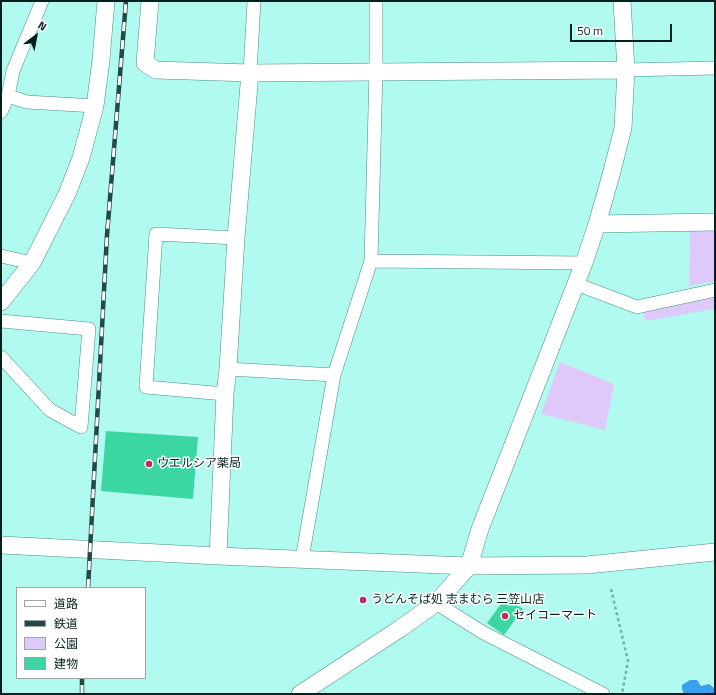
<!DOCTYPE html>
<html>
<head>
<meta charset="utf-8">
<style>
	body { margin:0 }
	#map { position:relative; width:716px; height:695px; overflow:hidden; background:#b0faf0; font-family:"Titillium Web","Noto Sans JP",sans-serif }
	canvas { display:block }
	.frame { position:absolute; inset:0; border:2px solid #02201d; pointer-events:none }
	.legend { position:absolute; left:16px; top:587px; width:130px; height:92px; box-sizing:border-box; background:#fff; border:1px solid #9aa6a5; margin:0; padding:5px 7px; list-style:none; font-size:12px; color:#02201d }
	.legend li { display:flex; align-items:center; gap:8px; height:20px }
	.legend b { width:20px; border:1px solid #9aa6a5 }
	.north { position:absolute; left:16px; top:16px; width:40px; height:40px; -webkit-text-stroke:3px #fff; paint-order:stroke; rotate:32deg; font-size:11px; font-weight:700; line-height:16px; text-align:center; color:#02201d }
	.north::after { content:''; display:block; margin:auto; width:14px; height:18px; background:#02201d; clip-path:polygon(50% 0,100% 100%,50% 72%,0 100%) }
	.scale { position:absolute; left:570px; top:24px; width:102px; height:18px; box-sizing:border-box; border:2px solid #02201d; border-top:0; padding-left:5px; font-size:12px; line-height:14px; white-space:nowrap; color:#02201d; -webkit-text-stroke:3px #fff; paint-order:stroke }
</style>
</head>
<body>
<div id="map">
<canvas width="716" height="695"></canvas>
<div class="frame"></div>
<ul class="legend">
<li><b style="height:5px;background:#fff"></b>道路</li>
<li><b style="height:5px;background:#234945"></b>鉄道</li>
<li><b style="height:11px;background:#dfc9fa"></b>公園</li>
<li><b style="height:11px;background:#3cd6a3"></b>建物</li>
</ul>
<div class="north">N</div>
<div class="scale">50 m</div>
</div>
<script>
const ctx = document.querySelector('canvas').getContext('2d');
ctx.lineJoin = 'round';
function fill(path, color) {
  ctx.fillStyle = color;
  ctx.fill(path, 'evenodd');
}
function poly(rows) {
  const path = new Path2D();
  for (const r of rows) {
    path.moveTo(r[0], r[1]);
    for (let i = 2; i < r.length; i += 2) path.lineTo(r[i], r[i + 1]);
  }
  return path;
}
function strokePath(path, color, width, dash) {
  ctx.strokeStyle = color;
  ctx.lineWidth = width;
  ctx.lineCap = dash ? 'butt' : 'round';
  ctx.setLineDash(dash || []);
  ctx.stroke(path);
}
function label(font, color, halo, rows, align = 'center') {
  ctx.font = font + ' "Titillium Web","Noto Sans JP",sans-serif';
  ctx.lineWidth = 3;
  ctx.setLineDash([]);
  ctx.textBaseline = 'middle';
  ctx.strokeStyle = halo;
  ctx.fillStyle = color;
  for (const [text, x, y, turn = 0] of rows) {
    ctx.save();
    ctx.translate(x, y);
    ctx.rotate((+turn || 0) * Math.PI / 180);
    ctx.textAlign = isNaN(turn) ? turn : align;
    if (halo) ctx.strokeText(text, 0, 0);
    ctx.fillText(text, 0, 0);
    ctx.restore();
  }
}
const green = poly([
	[715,230,715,281,689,286,690,231],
	[715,295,715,309,645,321,643,309],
	[560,362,614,384,605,430,541,414]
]);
const water = poly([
	[690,680,697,680,701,686,709,684,714,688,715,694,684,694,682,689,682,685]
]);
const building = poly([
	[106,431,198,437,193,499,101,491],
	[506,597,523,609,504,635,487,623]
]);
const path = poly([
	[611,589,628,661,622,694]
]);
const minor = poly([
	[626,70,715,68],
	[250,73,254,1],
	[8,96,13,71,42,1],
	[1,112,8,96,27,102,95,106],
	[1,256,32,263],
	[371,261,584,263],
	[576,284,637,307,715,290],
	[1,321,89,329,81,427,50,410,1,357],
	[228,369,334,375],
	[225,394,146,387,156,234,236,238],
	[302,559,334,375,371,261,376,71,376,1],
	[436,603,482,632,603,694]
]);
const tertiary = poly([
	[150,1,145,63,156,70,250,73,626,70],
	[597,224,715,222],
	[1,302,32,263,67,194,81,158,95,106,101,60,106,1],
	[1,545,218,556,469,566,587,565,715,552],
	[218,556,225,394,228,369,236,238,250,73],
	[300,694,401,628,436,603,469,566,480,529,584,263,597,224,611,175,623,128,626,70,622,1]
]);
const rail = poly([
	[88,588,107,235,126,1],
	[82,694,82,678]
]);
const markers = [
	[149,464,4,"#bb2d5d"],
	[363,600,4,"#bb2d5d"],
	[505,616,4,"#bb2d5d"]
];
const poiNames = [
	["ウエルシア薬局",157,464],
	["うどんそば処 志まむら 三笠山店",371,600],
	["セイコーマート",513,616]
];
fill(green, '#dfc9fa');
fill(water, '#3a9fec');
fill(building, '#3cd6a3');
strokePath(minor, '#478f87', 14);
strokePath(tertiary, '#478f87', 18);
strokePath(path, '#75b0a8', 2.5, [3, 3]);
strokePath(minor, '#fff', 13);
strokePath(tertiary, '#fff', 17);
strokePath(rail, '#234945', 4.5);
strokePath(rail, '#fff', 3, [9]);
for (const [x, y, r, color] of markers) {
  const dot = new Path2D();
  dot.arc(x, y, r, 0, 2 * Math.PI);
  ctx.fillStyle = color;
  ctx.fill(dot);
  strokePath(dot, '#fff', 1.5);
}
label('12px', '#02201d', '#fff', poiNames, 'left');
</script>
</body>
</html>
